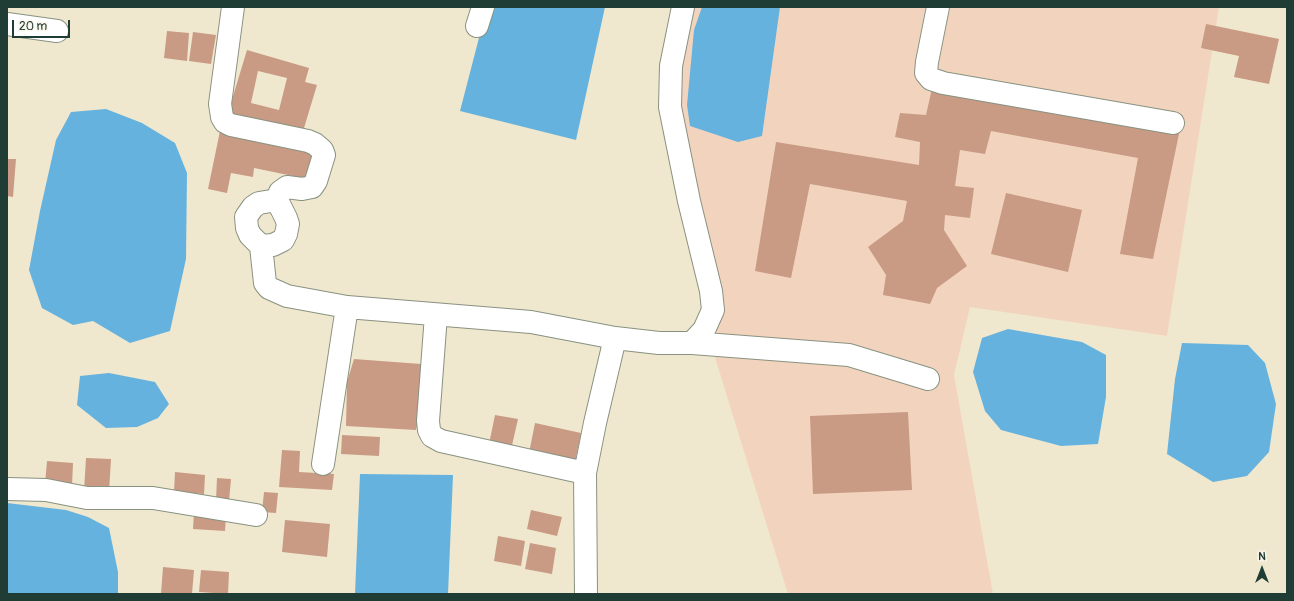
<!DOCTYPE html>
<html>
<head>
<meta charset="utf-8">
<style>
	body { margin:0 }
	#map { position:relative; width:1294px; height:601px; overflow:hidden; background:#f0e8ce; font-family:Pangolin,sans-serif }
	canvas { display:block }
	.frame { position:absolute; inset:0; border:8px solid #1f3d34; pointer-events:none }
	.north { position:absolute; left:1242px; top:549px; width:40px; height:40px; -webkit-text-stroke:3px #fbf7ec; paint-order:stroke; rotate:0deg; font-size:11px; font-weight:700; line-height:16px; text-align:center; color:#1f3d34 }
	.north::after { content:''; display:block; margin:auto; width:14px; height:18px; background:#1f3d34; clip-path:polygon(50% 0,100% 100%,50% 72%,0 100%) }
	.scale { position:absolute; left:12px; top:20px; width:58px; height:18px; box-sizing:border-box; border:2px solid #1f3d34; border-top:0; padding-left:5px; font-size:12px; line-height:14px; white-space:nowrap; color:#1f3d34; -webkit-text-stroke:3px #fbf7ec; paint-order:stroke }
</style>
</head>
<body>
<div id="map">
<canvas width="1294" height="601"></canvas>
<div class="frame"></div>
<div class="north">N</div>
<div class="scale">20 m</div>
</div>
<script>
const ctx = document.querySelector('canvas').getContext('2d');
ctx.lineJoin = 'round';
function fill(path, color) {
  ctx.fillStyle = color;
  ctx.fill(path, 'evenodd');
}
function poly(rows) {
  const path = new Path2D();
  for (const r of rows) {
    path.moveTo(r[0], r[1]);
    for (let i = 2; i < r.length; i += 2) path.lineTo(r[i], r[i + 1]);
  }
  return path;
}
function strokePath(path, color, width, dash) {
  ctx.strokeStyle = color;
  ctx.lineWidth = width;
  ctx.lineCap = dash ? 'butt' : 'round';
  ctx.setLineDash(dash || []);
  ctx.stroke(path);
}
const built = poly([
	[694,7,1219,7,1167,336,970,307,954,375,993,594,788,594,713,351,674,101]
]);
const water = poly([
	[487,7,605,7,576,140,460,111],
	[702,7,780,7,762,136,738,142,690,126,687,105,694,30],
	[106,109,142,123,175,143,187,173,186,259,170,331,130,343,93,321,73,325,42,308,29,270,40,211,56,140,71,112],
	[1008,329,1082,342,1106,355,1106,397,1098,444,1061,446,1001,430,985,411,973,372,982,338],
	[1182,343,1248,345,1265,363,1276,404,1269,452,1247,476,1213,482,1167,454,1175,379],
	[109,373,155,382,169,404,158,418,137,427,106,428,77,405,80,376],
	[360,474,453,475,448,594,355,594],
	[7,503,66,510,88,517,109,528,118,572,118,594,7,594]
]);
const building = poly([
	[1206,24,1279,39,1269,84,1234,77,1239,56,1201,48],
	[167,31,189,33,187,61,164,58],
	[193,32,216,35,211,64,189,61],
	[247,50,309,68,305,82,317,85,301,138,227,116],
	[258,71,287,78,279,110,251,103],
	[933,84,1180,129,1153,259,1120,254,1138,158,991,131,985,154,960,150,955,186,974,188,970,218,945,215,944,230,967,266,937,288,930,304,883,295,886,275,868,247,903,221,907,201,810,184,791,278,755,271,776,142,919,165,920,142,895,137,900,113,926,115],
	[220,131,317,152,310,186,292,182,293,176,254,168,253,177,231,173,227,193,208,189],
	[7,159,16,159,13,197,7,196],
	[1006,193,1082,210,1068,272,991,254],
	[354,359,421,364,420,411,416,430,346,426,347,382],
	[908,412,912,490,813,494,810,416],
	[495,415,518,419,510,454,488,449],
	[535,423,581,433,574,467,528,458],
	[342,435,380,437,379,456,341,454],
	[282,450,300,451,299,472,334,474,332,490,279,487],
	[86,458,111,459,109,492,84,491],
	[47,461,73,463,72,486,45,484],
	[175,472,205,475,204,494,174,492],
	[217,478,231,479,229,501,216,500],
	[264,492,278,493,276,513,262,512],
	[531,510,562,517,557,536,527,529],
	[194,513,226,516,225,531,193,529],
	[285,520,330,524,327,557,282,552],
	[498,536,525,541,521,566,494,561],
	[530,543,556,548,552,574,525,569],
	[163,567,194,570,192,594,161,594],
	[201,570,229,572,228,594,199,592]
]);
const minor = poly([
	[233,7,220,104,222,117,225,122,231,125,308,141,315,144,322,150,324,155,316,181,312,187,302,189,287,187,280,192,277,200,286,218,288,224,286,234,283,240,273,245,261,246],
	[683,7,671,66,670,107,689,201,711,291,713,310,704,330,692,343],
	[938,7,927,62,926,73,931,79,943,83,1173,123],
	[7,24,57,31],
	[477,26,483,7],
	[277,200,259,203,253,207,246,217,247,228,250,235,261,246,265,283,269,288,287,296,347,307,531,322,615,338,659,343,692,343,849,355,928,379],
	[436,315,428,421,429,430,432,436,441,441,585,473],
	[323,464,347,307],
	[7,489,46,490,87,498,153,498,256,515],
	[586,594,585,473,595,423,615,338]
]);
fill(built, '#f2d4be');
fill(water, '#65b2de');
fill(building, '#c99a84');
strokePath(minor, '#889281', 24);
strokePath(minor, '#fff', 22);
</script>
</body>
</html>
